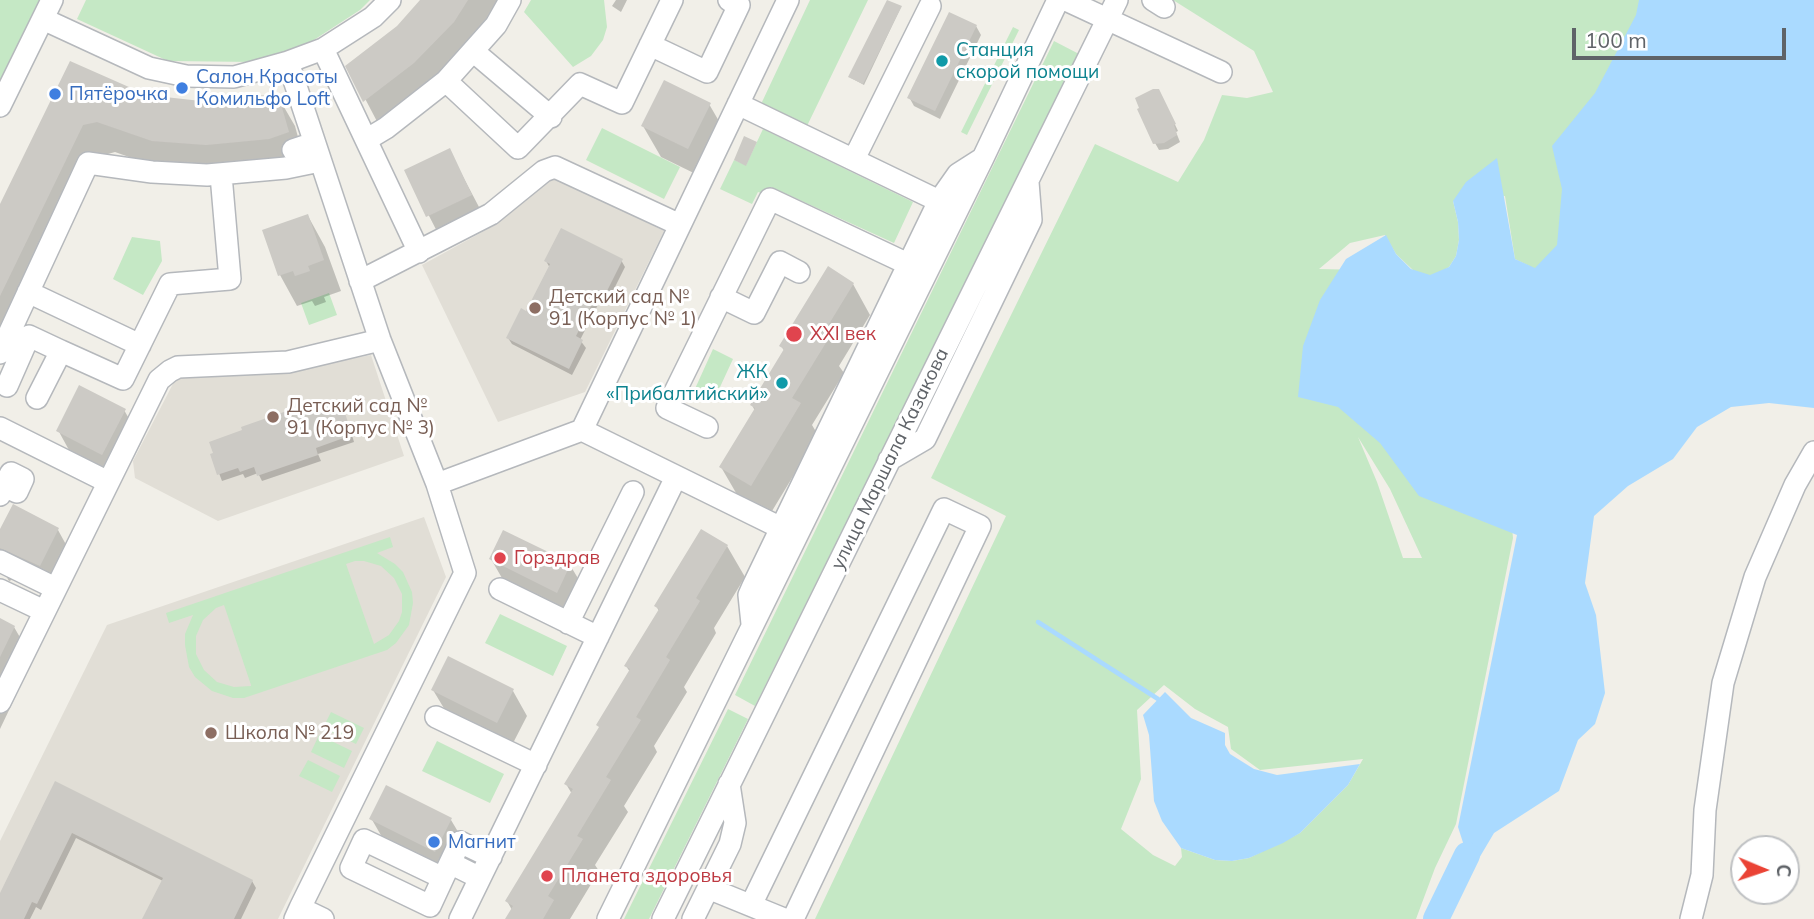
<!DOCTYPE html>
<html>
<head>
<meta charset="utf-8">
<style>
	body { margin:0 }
	#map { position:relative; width:1814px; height:919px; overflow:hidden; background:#f1efe8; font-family:Mulish,sans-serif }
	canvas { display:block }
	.north { position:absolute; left:1730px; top:835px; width:70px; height:70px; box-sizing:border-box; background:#fff; border:2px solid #bfc1c3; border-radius:50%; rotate:92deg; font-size:19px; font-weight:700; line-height:28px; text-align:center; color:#5f6368 }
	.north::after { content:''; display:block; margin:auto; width:24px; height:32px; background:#ea4335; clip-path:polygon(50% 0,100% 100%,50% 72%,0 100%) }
	.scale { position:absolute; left:1572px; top:28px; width:214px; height:32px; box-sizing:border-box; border:4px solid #5f6368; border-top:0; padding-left:9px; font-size:21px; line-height:24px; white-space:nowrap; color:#5f6368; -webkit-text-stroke:5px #fff; paint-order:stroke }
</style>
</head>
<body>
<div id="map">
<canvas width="1814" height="919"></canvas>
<div class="north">С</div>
<div class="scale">100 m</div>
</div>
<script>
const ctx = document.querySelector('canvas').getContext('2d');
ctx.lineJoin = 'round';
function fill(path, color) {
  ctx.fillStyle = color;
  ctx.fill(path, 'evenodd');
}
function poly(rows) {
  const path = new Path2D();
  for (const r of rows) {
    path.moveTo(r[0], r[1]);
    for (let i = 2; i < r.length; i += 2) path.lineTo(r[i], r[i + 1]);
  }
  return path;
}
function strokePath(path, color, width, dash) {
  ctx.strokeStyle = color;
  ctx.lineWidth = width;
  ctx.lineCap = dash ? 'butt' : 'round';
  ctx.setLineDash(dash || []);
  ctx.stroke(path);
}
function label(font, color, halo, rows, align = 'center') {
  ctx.font = font + ' Mulish,sans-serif';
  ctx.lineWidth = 6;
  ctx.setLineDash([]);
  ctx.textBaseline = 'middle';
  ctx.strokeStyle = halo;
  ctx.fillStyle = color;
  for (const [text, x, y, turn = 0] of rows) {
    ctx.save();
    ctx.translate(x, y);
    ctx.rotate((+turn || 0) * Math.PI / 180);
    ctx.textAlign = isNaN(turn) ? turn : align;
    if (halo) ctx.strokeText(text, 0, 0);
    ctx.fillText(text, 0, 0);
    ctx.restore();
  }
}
const education = poly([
	[552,176,664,231,585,392,498,422,422,265,495,225],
	[371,355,404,456,218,521,135,478,133,461,176,378,273,374],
	[424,517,446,577,278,919,0,919,0,841,107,625]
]);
const green = poly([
	[0,0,45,0,0,91],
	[86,0,370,0,360,10,300,49,254,62,168,61,77,19],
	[531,0,604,0,607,27,603,40,591,56,573,67,524,12],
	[810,0,868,0,806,128,767,110,762,102],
	[1173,0,1766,0,1510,506,1513,538,1456,824,1435,868,1416,919,815,919,1006,516,931,478,1095,144,1178,182,1204,140,1222,95,1247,98,1273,92,1254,51],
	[1505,196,1515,259,1533,268,1443,271,1449,267,1456,256,1459,240,1458,222,1453,201],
	[1385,235,1396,254,1414,271,1319,269,1350,243],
	[1358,437,1390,489,1422,558,1403,558,1377,482],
	[1164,685,1195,709,1228,727,1231,749,1260,770,1363,759,1348,785,1300,833,1249,858,1232,861,1215,860,1181,848,1182,857,1175,866,1153,855,1121,829,1141,779,1137,710],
	[1013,27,1019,30,967,135,961,132],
	[1054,41,1079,54,755,706,735,695],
	[602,128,680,167,664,199,586,160],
	[763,129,913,202,894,243,771,187,766,195,758,192,752,204,720,189,734,160,746,165],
	[132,237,160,241,162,261,143,295,113,279],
	[329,293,337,315,309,325,301,303],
	[713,349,733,359,714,400,694,391],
	[390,537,393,547,377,553,395,564,403,572,412,592,413,603,409,625,396,643,387,650,244,698,233,698,212,691,195,677,189,667,185,645,185,634,193,615,169,623,166,613],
	[355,561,364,561,381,566,394,578,402,594,402,612,399,621,389,635,374,644,346,564],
	[224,605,251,685,251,686,234,687,217,682,204,670,196,654,196,636,203,620,216,608],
	[500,614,567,646,553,676,485,643],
	[728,709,748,719,649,919,624,919],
	[331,712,364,728,356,744,323,728],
	[319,735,352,751,344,768,311,752],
	[437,741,504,774,490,803,422,771],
	[308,760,340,776,332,792,299,776]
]);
const water = poly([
	[1639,0,1814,0,1814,408,1769,403,1731,407,1697,427,1673,459,1628,486,1594,516,1585,583,1596,615,1605,693,1595,724,1578,740,1559,791,1494,833,1478,860,1467,855,1458,827,1517,535,1419,496,1380,443,1338,407,1298,397,1303,346,1320,300,1346,259,1386,235,1396,254,1411,269,1430,275,1449,267,1456,256,1459,240,1458,222,1453,201,1466,182,1497,158,1515,259,1535,268,1557,245,1562,189,1552,146,1595,93,1636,15],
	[1165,692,1191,718,1225,733,1225,745,1230,754,1254,769,1277,775,1360,764,1348,785,1300,833,1283,843,1249,858,1232,861,1215,860,1181,848,1162,821,1154,801,1149,735,1143,715]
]);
const shadow = poly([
	[422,0,504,0,471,53,382,131,348,66,398,27],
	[616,0,627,0,621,12,612,6],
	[901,7,864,85,851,78],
	[976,26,981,35,940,119,914,106,909,97],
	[71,63,146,97,201,102,277,95,295,126,305,163,171,172,115,152,101,156,0,362,0,208],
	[1162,97,1178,131,1176,132,1180,142,1168,149,1159,150,1155,143],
	[709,104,727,135,706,179,661,157,643,126],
	[449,150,489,226,445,247,406,171],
	[308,216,325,247,341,291,324,297,326,302,315,306,312,301,297,306,280,275,264,231],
	[621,260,625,267,609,299,603,295,580,340,586,348,572,375,512,344,508,338,527,313,550,268,546,261],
	[853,284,870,315,839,366,844,373,812,425,818,435,769,516,739,498,721,467,755,411,752,405,785,352,781,346],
	[124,410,142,441,120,484,75,461,58,430],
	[303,413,342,416,348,422,354,442,318,454,321,461,262,481,258,473,245,478,243,474,222,481,212,455],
	[58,530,75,561,57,596,17,578,9,581,0,566,0,533],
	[727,546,745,577,714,628,716,633,684,687,687,692,654,746,657,752,624,806,628,812,595,865,599,871,570,919,507,919,512,910,507,901,572,794,566,784,600,729,630,672,626,666,659,611,656,606],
	[491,559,570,565,585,590,571,617,506,585],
	[0,620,14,627,33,660,0,729],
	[433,690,513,691,527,716,511,747,448,715],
	[56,783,252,881,256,888,241,919,144,919,163,881,76,838,41,910,36,907,30,919,0,919,0,897],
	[371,818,451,820,466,845,450,876,386,844]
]);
const stream = poly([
	[1038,622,1158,699]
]);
const river = poly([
	[1436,919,1467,855]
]);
const building = poly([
	[420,0,468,0,454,22,414,63,363,102,345,66,397,26],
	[887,0,902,6,863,84,848,77],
	[949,12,977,25,935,111,907,98],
	[70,61,147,95,201,101,278,94,289,132,269,139,206,145,152,141,97,122,83,125,0,296,0,204],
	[664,80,711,103,688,149,641,126],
	[1153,89,1159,89,1176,124,1174,125,1177,135,1164,143,1153,144,1137,109,1139,108,1135,98],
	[744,136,757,142,746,166,734,160],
	[450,148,472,195,426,217,404,170],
	[308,214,324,260,308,266,310,271,295,276,293,271,278,276,262,230],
	[561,228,623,259,606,293,599,290,576,336,583,340,569,369,506,338,521,308,526,311,550,264,544,261],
	[828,266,854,283,821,337,827,341,792,398,801,403,751,486,719,467,755,408,750,405,784,349,779,346],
	[79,385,126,409,102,455,56,431],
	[337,400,342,414,345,413,352,435,316,448,318,455,257,476,254,467,240,472,238,468,217,475,210,454,213,453,209,442,242,430,241,427,301,406,303,412],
	[13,504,59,528,40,566,0,548,0,529],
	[701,529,728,545,696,598,700,601,666,657,670,660,636,717,641,720,606,777,611,780,577,836,583,839,548,896,554,900,543,919,505,919,513,906,505,901,573,789,564,784,599,727,596,725,630,669,624,666,659,609,654,606],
	[503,530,571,563,557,593,489,559],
	[0,618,15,626,0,657],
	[448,656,514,689,497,723,431,690],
	[55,781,253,880,234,919,142,919,163,878,72,833,37,904,32,902,24,919,0,919,0,893],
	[386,785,452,818,435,852,369,819]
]);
const minor = poly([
	[1066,0,1221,72],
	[1153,0,1164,7],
	[43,19,149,68,186,76,234,77,288,62,380,340,437,484,465,573,300,908],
	[650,45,707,72,739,5,729,0],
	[323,49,419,252],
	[473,51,551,117],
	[288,62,323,49,373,17,390,0],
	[446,81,518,148,580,84,622,103,672,0],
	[738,104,939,201],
	[0,106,52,0],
	[366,140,386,128,446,81,496,25,510,0],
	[293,150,314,143],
	[854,159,930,6],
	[360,281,491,214,544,171,555,167,680,225],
	[28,292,140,345],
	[721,297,754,313,780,262,799,272],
	[0,353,88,163,152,172,207,175,286,168,320,161],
	[7,386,29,336,61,351],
	[37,398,61,351,123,379,170,284,230,279,221,175],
	[707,427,667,408,770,199,910,265],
	[0,428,108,482],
	[582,430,788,0],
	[889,460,925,439,1031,220,1028,182],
	[437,484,582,430,779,527],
	[0,495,4,486,11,473,23,479,17,492,4,486],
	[0,561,55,588],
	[500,589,598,637],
	[0,590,44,611],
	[568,623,633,492],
	[752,624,749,595,753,586,939,201,958,174,983,158],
	[0,702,159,380,170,371,178,367,288,362,380,340],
	[436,717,536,765],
	[450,863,460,842,491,857],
	[443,878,364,840,351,868,430,906,443,878,450,863,480,878],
	[708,888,784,919],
	[751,905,944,509,980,526,793,919],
	[295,919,300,908,323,919],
	[460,919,676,477],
	[608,919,983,158,1058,0],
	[663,919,1117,0],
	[693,919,730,844,735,823,729,784],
	[1691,919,1702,875,1705,810,1723,683,1755,577,1795,485,1814,452]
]);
const markers = [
	[942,61,7,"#0f9aa8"],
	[182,88,7,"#3f7fe0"],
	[55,94,7,"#3f7fe0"],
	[535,308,7,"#8d6e63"],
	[794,334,9,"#e0444e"],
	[782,383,7,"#0f9aa8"],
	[273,417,7,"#8d6e63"],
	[500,558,7,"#e0444e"],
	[211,733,7,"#8d6e63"],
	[434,842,7,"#3f7fe0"],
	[547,876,7,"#e0444e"]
];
const cultureNames = [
	["Станция",956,50],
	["скорой помощи",956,72],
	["ЖК",768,372,"right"],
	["«Прибалтийский»",768,394,"right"]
];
const shopNames = [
	["Салон Красоты",196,77],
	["Комильфо Loft",196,99],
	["Пятёрочка",69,94],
	["Магнит",448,842]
];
const educationNames = [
	["Детский сад №",549,297],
	["91 (Корпус № 1)",549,319],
	["Детский сад №",287,406],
	["91 (Корпус № 3)",287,428],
	["Школа № 219",225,733]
];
const healthNames = [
	["XXI век",810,334],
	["Горздрав",514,558],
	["Планета здоровья",561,876]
];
const streetNames = [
	["улица Маршала Казакова",890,459,-64]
];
fill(education, '#e1ded6');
fill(green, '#c5e8c5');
fill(water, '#aadaff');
fill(shadow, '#0003');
strokePath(stream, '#aadaff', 4.5);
strokePath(river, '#aadaff', 26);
fill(building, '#cccac5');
strokePath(minor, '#b5b8bc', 24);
strokePath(minor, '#fff', 21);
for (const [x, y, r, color] of markers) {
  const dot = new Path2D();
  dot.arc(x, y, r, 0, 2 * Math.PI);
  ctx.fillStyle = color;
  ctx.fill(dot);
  strokePath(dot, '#fff', 2.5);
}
label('19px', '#0d838f', '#fff', cultureNames, 'left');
label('19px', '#366cbe', '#fff', shopNames, 'left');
label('19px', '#785e54', '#fff', educationNames, 'left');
label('19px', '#be3a42', '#fff', healthNames, 'left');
label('19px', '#5f6368', '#fff', streetNames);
</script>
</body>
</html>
